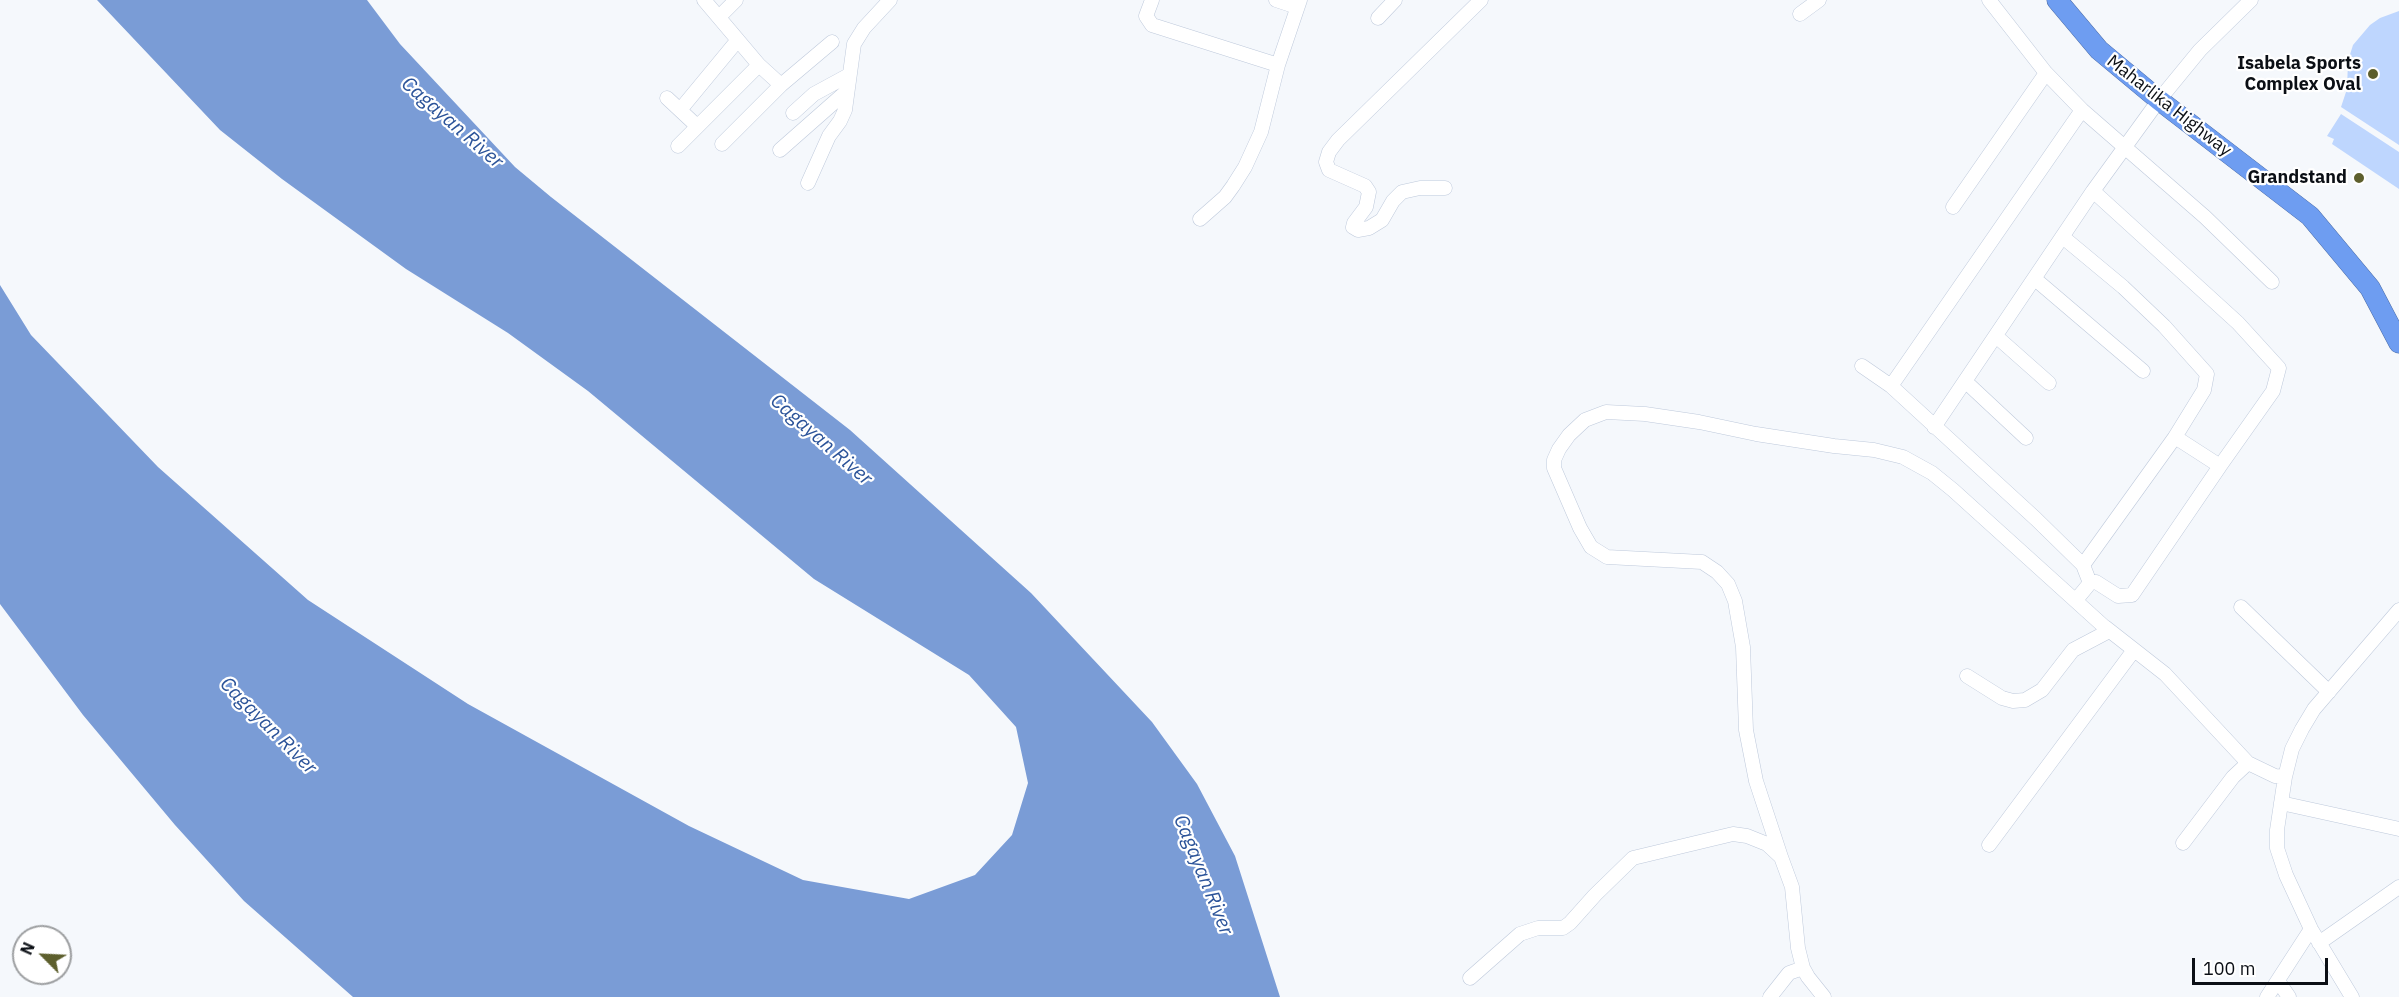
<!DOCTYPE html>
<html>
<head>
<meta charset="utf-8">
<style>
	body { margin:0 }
	#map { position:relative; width:2399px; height:997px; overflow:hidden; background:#f5f8fc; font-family:"IBM Plex Sans",sans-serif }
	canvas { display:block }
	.north { position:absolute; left:12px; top:925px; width:60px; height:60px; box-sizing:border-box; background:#fff; border:2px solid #9d9fa1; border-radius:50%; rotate:294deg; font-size:16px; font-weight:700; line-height:24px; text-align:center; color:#0b0f15 }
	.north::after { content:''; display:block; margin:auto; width:21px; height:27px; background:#5d5f2d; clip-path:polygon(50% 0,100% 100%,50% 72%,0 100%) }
	.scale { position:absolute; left:2192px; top:958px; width:136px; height:27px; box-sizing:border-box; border:3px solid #0b0f15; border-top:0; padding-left:8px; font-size:18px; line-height:21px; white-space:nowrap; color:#0b0f15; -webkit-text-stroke:4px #fff; paint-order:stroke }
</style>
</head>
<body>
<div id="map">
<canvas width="2399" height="997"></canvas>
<div class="north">N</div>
<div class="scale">100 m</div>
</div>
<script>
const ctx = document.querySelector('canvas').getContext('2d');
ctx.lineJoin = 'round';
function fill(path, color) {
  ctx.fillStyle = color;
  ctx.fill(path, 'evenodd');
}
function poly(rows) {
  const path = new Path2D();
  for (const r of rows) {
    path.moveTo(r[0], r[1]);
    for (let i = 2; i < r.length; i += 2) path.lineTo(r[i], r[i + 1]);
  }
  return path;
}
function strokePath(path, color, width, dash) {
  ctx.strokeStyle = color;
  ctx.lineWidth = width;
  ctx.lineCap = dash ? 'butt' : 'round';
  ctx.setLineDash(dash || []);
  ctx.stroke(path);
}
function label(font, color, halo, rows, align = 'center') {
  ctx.font = font + ' "IBM Plex Sans",sans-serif';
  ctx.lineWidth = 4.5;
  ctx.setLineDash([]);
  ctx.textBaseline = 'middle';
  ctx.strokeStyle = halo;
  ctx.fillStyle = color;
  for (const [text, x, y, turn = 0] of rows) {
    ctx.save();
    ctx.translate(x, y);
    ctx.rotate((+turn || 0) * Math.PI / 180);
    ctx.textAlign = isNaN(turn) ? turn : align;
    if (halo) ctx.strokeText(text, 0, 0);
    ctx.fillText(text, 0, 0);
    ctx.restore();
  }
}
const green = poly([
	[2399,11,2399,145,2341,107,2347,89,2348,61,2353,45,2370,25,2380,18],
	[2341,114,2399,152,2399,189,2332,144,2334,139,2327,136]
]);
const water = poly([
	[97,0,367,0,400,44,515,167,551,197,850,430,1031,593,1152,722,1197,784,1235,856,1280,997,353,997,244,901,175,825,83,715,0,604,0,285,31,335,158,467,308,600,468,704,689,826,803,880,909,899,975,875,1012,835,1028,783,1016,727,969,675,814,579,588,391,508,333,406,269,282,179,220,130]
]);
const minor = poly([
	[704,0,759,65,781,85],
	[1152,0,1146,16,1152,25,1278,65],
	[1276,0,1297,7],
	[1989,0,2046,73,2082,110,2205,217,2272,282],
	[1800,14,1819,0],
	[720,16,736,0],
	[1378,18,1395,0],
	[667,98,697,126],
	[680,110,737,41],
	[793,113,814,94,849,75],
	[722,144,781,85,832,42],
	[678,146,759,65],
	[780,150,847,91],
	[808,183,829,136,840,121,845,110,854,44,864,28,890,0],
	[1445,188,1420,188,1402,192,1393,201,1382,220,1369,228,1358,230,1353,227,1354,223,1366,207,1369,192,1365,186,1329,170,1326,162,1329,152,1338,140,1481,0],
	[2093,191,2238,323,2279,368,2273,391,2220,466],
	[1953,207,2046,73],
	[1200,219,1225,197,1233,186,1245,167,1261,132,1278,65,1300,0],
	[2064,238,2123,287,2164,326,2207,374,2204,390,2175,437,2220,466,2132,595,2118,596,2096,582,2090,583,2076,600],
	[2035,279,2143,371],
	[1997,337,2049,383],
	[1862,366,1891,386,2036,519,2083,565,2090,583],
	[1966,382,2026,438],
	[1891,386,2082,110],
	[1934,427,2093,191,2159,100,2200,50,2251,0],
	[2083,565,2175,437],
	[2241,607,2329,692],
	[2105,627,2165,674,2248,763,2275,776,2285,777],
	[1967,676,2002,698,2013,701,2025,700,2042,690,2073,650,2109,631,2105,627],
	[2281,803,2399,829],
	[2183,843,2233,777,2248,763],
	[1989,845,2134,650],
	[1781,857,1756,781,1746,730,1743,647,1735,601,1728,584,1717,572,1702,562,1607,557,1591,547,1580,528,1554,468,1554,460,1559,449,1569,435,1585,420,1606,412,1645,414,1699,422,1756,434,1834,446,1874,450,1903,457,1932,473,1953,490,2109,631],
	[2319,943,2399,887],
	[1470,978,1520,934,1538,928,1563,928,1570,923,1595,895,1633,858,1733,834,1747,836,1767,844,1781,857,1792,887,1798,948,1803,968,1808,977,1824,997],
	[2278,981,2289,997],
	[1770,997,1789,973,1803,968],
	[2267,997,2311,929],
	[2352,997,2311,929,2286,875,2277,848,2277,830,2285,777,2292,749,2302,729,2314,709,2399,610]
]);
const highway = poly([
	[2057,0,2099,50,2159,100,2310,216,2370,288,2399,343]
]);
const markers = [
	[2373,74,6,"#5d5f2d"],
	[2359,178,6,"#5d5f2d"]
];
const poiNames = [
	["Isabela Sports",2361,64],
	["Complex Oval",2361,85],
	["Grandstand",2347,178]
];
const streetNames = [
	["Maharlika Highway",2169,106,38]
];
const waterNames = [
	["Cagayan River",452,123,41],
	["Cagayan River",821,440,41],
	["Cagayan River",268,726,45],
	["Cagayan River",1203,875,68]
];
fill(green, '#bed6fe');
fill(water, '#7a9cd6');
strokePath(minor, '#bec9db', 15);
strokePath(highway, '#4b6ba4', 21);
strokePath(minor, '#fff', 14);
strokePath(highway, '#6e9df1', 20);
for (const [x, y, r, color] of markers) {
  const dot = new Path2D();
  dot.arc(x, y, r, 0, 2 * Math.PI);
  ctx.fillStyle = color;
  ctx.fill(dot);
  strokePath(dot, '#fff', 2);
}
label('bold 18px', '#0b0f15', '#fff', poiNames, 'right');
label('18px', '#0b0f15', '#fff', streetNames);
label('italic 20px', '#2b5399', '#fff', waterNames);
</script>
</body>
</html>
